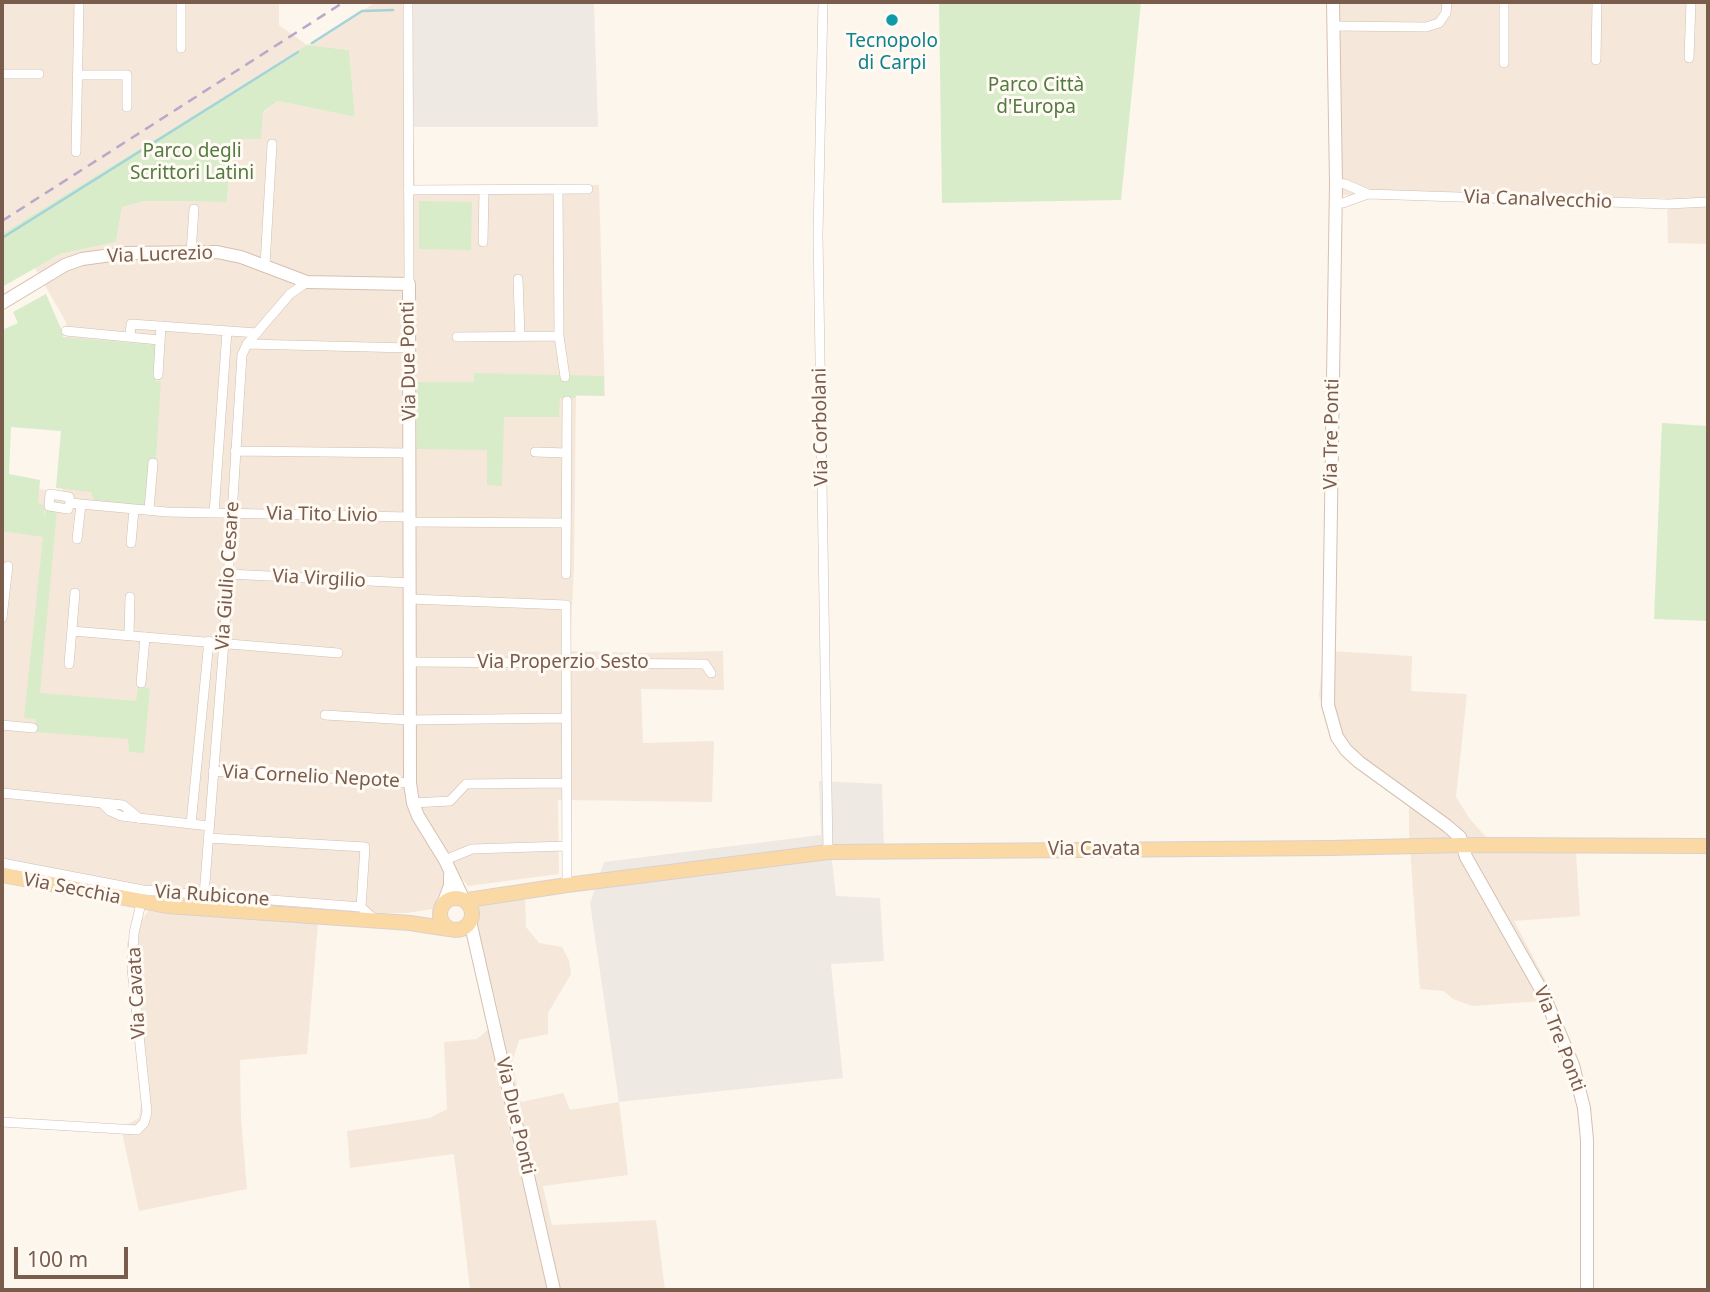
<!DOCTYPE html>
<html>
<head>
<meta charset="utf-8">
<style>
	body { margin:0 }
	#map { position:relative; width:1710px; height:1292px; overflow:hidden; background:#fdf6ec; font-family:"Noto Sans",sans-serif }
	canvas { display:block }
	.frame { position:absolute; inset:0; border:4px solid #7a5c4d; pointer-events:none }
	.scale { position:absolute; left:14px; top:1247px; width:114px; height:32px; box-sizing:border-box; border:4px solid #7a5c4d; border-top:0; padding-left:9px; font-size:21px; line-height:24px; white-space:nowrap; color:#7a5c4d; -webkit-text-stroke:5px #fffaf3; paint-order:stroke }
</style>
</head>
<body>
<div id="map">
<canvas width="1710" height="1292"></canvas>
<div class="frame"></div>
<div class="scale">100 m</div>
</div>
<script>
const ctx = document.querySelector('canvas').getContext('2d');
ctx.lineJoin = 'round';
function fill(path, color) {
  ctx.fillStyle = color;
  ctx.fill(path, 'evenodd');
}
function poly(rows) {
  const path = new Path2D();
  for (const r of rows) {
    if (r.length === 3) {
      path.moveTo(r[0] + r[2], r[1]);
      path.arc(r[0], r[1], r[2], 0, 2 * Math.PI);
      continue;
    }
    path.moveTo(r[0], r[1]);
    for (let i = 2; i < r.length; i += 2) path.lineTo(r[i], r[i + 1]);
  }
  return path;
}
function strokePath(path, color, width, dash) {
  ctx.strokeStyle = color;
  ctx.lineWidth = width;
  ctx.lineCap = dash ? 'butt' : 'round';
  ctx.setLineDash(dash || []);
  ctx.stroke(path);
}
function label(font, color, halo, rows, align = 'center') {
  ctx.font = font + ' "Noto Sans",sans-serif';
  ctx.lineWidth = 6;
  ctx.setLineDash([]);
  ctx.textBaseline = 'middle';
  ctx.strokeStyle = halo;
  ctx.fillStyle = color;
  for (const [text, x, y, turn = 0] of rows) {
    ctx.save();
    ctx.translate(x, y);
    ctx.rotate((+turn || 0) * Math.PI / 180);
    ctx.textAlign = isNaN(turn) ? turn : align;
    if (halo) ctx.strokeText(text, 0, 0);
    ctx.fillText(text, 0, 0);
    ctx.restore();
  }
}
const residential = poly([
	[2,2,279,2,279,25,307,45,376,2,409,3,415,185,599,185,605,396,576,396,574,567,570,651,644,653,723,651,724,690,641,689,643,743,714,741,712,802,558,800,559,874,468,886,462,879,443,889,432,909,407,913,383,913,319,906,283,907,131,896,2,869,2,486,62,491,74,391,66,354,66,322,35,268,60,254,116,242,122,207,145,201,227,202,231,139,278,101,355,117,349,50,307,45,2,234],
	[1330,2,1708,2,1708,244,1668,243,1667,203,1665,198,1331,195],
	[1330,651,1412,656,1411,691,1467,694,1456,797,1470,819,1486,837,1575,838,1580,916,1514,921,1556,1000,1472,1006,1453,999,1444,991,1420,989,1409,834,1409,806,1359,770,1342,751,1325,720,1319,695,1323,657],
	[525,891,526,927,539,943,562,947,569,960,571,974,548,1013,548,1034,519,1040,512,1063,521,1102,563,1093,570,1110,619,1102,628,1175,543,1186,552,1225,656,1220,665,1290,470,1290,454,1154,350,1168,347,1131,430,1118,447,1109,444,1042,477,1039,500,1019,476,923,479,907,484,894],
	[148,911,318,923,307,1054,240,1060,241,1118,247,1189,139,1211,121,1128,139,1118,141,1102,127,971,127,943]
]);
const industrial = poly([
	[409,2,594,2,598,127,414,127],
	[819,781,882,784,884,850,831,852,836,896,880,898,884,961,831,964,843,1078,619,1102,590,903,604,862,821,835]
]);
const green = poly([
	[939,2,1141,2,1121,200,942,203],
	[307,45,349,50,355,117,278,101,263,112,261,139,231,139,227,202,145,201,122,207,116,242,60,254,2,287,2,234],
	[419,201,472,202,471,250,419,249],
	[46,294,62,331,63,337,156,345,155,381,161,382,156,459,150,459,147,507,94,501,91,492,56,488,61,431,11,427,9,474,40,480,38,503,44,505,44,520,46,507,57,510,40,693,136,701,138,687,150,688,144,753,129,752,128,739,35,732,36,719,24,718,43,537,2,531,2,330,18,323,13,312],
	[474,373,604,376,604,396,576,395,575,398,560,398,559,417,504,417,502,486,487,485,487,450,417,449,417,382,474,382],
	[1662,423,1708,426,1708,621,1654,619]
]);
const stream = poly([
	[312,43,362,11,393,10],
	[2,238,298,52]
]);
const street = poly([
	[181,2,181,48],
	[408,2,409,284],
	[823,2,818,235,828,852],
	[1333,26,1426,27,1439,23,1446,13,1447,2],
	[1689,58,1691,2],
	[1596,60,1597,2],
	[1504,63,1504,2],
	[2,74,39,74],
	[77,75,127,75,127,107],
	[76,152,79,2],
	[1336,183,1345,184,1368,194,1668,204,1708,202],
	[558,189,559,336,565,377],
	[408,190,588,189],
	[1336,203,1343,203,1368,194],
	[483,242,484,190],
	[191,253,194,209],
	[265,265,272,144],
	[518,279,520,336],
	[66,331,159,340],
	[130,337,131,324,257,333],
	[457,337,559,336],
	[247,344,409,348],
	[158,375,161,326],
	[235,451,410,453],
	[535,452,566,453],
	[70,503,68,509,49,506,50,494,69,497,70,503,167,512,410,517],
	[149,510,153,463],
	[214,513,227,331],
	[410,522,565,523],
	[77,539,81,504],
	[131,543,134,509],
	[228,574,410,583],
	[566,574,567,401],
	[410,599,566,605,567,885],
	[2,618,8,566],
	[72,631,338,653],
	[129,635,130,597],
	[410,662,705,664,711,673],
	[69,664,75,593],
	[141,683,145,637],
	[325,715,409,720,565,718],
	[2,725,33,728],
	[213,771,410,783],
	[2,793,123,805,140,819],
	[102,803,110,811,121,816,209,826],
	[413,803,450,801,466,784,566,783],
	[191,824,209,641],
	[208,838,365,847,361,907],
	[445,860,472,849,566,846],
	[2,863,143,890,361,907,375,920],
	[204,895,224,642,242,355,247,344,290,294,307,282],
	[2,1122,137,1130,144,1123,147,1112,132,968,134,933,141,903]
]);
const secondary = poly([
	[1333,2,1336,183,1328,705,1337,737,1346,750,1359,762,1446,825,1460,837,1466,857,1543,993,1573,1065,1584,1108,1587,1140,1587,1290],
	[2,303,65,265,82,259,126,253,217,252,241,257,307,282,409,284,410,783,413,803,418,816,445,860,463,898],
	[443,904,450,886,450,875],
	[470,921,554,1290]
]);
const primary = poly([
	[2,875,167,906,410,923,449,929],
	[456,914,16],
	[468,900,567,885,828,852,1331,848,1462,845,1708,846]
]);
const rail = poly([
	[2,221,344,2]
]);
const markers = [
	[892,20,7,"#0f9aa8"]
];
const cultureNames = [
	["Tecnopolo",892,42],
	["di Carpi",892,64]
];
const parkNames = [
	["Parco Città",1036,86],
	["d'Europa",1036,108],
	["Parco degli",192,152],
	["Scrittori Latini",192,174]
];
const streetNames = [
	["Via Canalvecchio",1538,200,2],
	["Via Lucrezio",160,255,-2],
	["Via Due Ponti",409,361,-91],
	["Via Corbolani",821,427,-91],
	["Via Tre Ponti",1332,434,-89],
	["Via Tito Livio",322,515,1],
	["Via Giulio Cesare",228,576,-86],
	["Via Virgilio",319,579,3],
	["Via Properzio Sesto",563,663],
	["Via Cornelio Nepote",311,777,3],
	["Via Cavata",1094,850],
	["Via Secchia",72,889,11],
	["Via Rubicone",212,896,4],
	["Via Cavata",137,993,-93],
	["Via Tre Ponti",1559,1039,69],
	["Via Due Ponti",515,1116,77]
];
fill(residential, '#f5e8da');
fill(industrial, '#efe9e4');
fill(green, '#d8ecc9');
strokePath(stream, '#a5d3da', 2.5);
strokePath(street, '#d1beb0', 10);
strokePath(secondary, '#d6c0b0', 14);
strokePath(primary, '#dad1cd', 16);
strokePath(street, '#fff', 9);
strokePath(secondary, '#fff', 12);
strokePath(primary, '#fbd9a5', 14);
strokePath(rail, '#b9a8c9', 2.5, [10, 7]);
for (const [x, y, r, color] of markers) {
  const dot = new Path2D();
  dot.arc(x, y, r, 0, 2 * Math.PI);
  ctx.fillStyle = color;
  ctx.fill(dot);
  strokePath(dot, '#fffaf3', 2.5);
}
label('19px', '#0d838f', '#fffaf3', cultureNames);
label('19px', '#537a41', '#fffaf3', parkNames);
label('19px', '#7a5c4d', '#fffaf3', streetNames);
</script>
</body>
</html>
